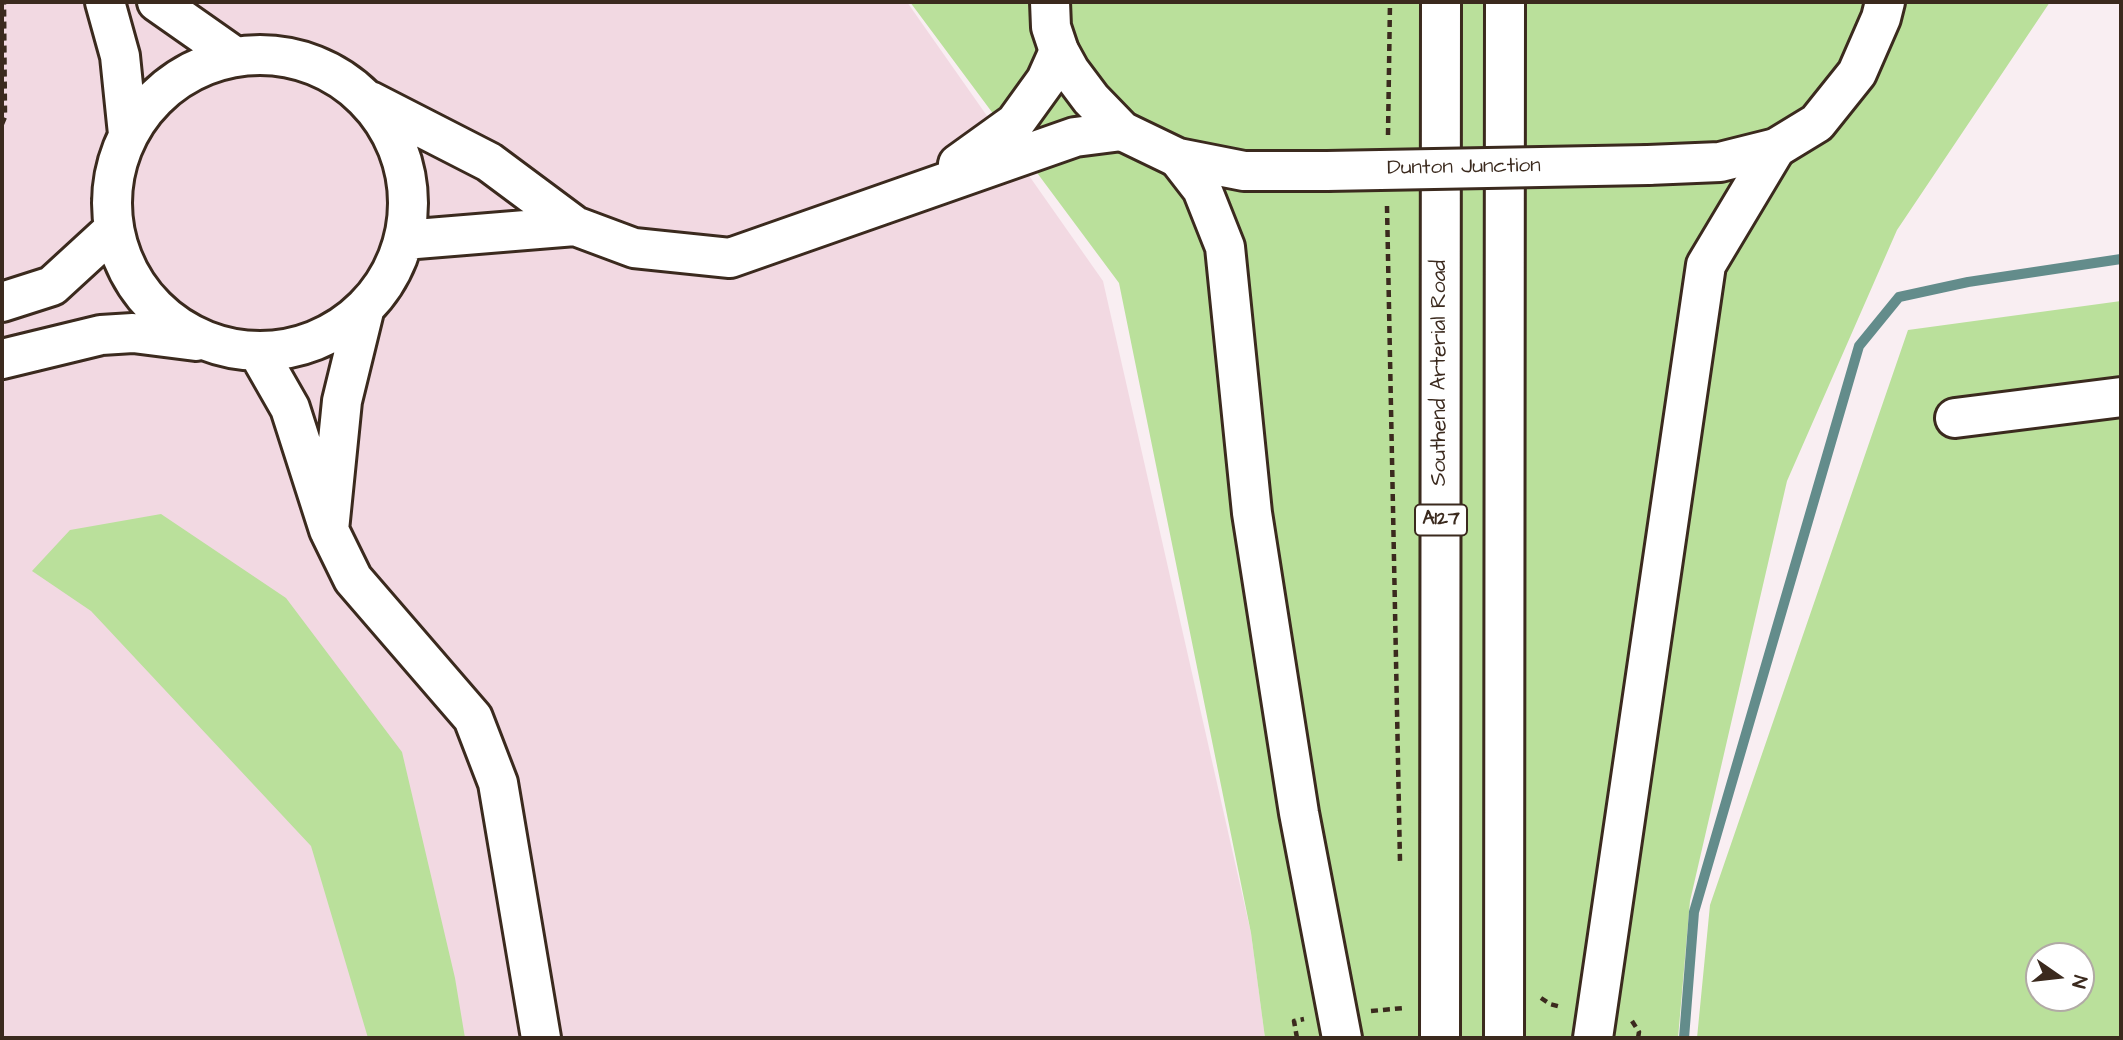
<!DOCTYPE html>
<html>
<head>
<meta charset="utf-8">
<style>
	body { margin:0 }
	#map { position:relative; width:2123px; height:1040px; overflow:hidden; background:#f9eef2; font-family:"Architects Daughter",sans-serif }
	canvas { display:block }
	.frame { position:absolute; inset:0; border:4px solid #3b2a1e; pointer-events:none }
	.north { position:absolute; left:2025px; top:942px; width:70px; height:70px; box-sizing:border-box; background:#fff; border:2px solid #b1aaa5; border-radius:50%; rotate:104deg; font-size:19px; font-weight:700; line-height:28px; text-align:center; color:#3b2a1e }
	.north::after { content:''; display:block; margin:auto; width:24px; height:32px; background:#3b2a1e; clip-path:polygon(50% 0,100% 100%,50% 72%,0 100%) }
</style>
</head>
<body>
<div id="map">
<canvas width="2123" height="1040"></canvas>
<div class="frame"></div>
<div class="north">N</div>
</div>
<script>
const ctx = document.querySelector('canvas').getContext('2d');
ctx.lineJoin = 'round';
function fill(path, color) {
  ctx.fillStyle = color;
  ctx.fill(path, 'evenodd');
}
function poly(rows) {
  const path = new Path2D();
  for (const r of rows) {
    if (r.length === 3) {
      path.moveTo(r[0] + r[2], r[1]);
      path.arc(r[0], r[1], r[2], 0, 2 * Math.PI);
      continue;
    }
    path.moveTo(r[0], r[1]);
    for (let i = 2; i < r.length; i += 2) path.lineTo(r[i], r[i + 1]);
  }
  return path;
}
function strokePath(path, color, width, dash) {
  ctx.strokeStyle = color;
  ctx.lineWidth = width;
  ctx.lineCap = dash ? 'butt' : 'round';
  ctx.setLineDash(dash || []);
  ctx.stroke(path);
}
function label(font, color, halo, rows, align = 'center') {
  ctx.font = font + ' "Architects Daughter",sans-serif';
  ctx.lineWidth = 6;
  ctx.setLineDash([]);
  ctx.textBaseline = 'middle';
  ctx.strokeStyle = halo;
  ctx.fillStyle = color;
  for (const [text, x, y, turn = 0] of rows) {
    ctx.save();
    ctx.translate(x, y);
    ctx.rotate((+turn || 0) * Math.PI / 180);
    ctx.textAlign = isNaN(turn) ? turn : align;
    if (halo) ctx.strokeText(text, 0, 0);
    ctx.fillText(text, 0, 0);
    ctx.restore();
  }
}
const built = poly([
	[2,2,907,2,1103,281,1251,933,1265,1038,2,1038]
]);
const green = poly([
	[910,2,2050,2,1897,230,1787,481,1690,901,1678,1038,1265,1038,1251,933,1119,283],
	[2121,301,2121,1038,1697,1038,1710,905,1908,330],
	[2039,956,2081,956,2081,998,2039,998],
	[161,514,286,598,402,752,455,978,465,1038,368,1038,311,846,91,611,32,571,70,530]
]);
const stream = poly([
	[1684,1038,1694,912,1859,346,1899,297,1968,282,2121,259]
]);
const path = poly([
	[2,124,5,117,4,2],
	[1388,135,1390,2],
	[92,200,106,162],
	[1387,206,1400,862],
	[1541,998,1550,1004,1561,1007],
	[1371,1011,1404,1008],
	[1632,1021,1639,1032,1638,1038],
	[1297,1038,1294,1021,1304,1019]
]);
const minor = poly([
	[105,2,120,56,128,134],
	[157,2,234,56],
	[260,203,148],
	[370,101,489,162,575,226,634,248,730,258,1075,137,1122,131],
	[958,164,1015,123,1046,80,1059,51],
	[404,240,575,226],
	[2,302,52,286,113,230],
	[258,352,290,408,329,530,342,401,364,311],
	[2,359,101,335,133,333,196,341],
	[1955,418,2121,397],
	[329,530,353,579,473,718,498,783,541,1038]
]);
const major = poly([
	[1050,2,1051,27,1059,51,1070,71,1091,99,1122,131,1178,158,1244,171,1327,171],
	[1648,165,1720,162,1776,148,1817,123,1857,73,1881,18,1885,2]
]);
const highway = poly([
	[1178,158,1202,189,1225,247,1252,513,1299,813,1342,1038],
	[1440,1038,1441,2],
	[1504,1038,1505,2],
	[1593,1038,1706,265,1776,148]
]);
const majorBridge = poly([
	[1327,171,1648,165]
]);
const shields = [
	[1441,520,52]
];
const shieldNames = [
	["A127",1441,520]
];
const streetNames = [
	["Dunton Junction",1464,168,-1],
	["Southend Arterial Road",1441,373,-90]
];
fill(built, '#f2d9e2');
fill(green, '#bae09b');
strokePath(stream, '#638c8b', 10);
strokePath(minor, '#3b2a1e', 44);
strokePath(major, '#3b2a1e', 44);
strokePath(highway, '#3b2a1e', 44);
strokePath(path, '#3b2a1e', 4.5, [7, 5]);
strokePath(minor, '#fff', 38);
strokePath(major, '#fff', 38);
strokePath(highway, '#fff', 38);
strokePath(majorBridge, '#3b2a1e', 44, []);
strokePath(majorBridge, '#fff', 38);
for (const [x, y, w] of shields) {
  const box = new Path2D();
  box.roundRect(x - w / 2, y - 15.5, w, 31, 5);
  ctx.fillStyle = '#fff';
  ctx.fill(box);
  strokePath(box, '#3b2a1e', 2);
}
label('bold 19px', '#3b2a1e', null, shieldNames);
label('21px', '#3b2a1e', '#fff', streetNames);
</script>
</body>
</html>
